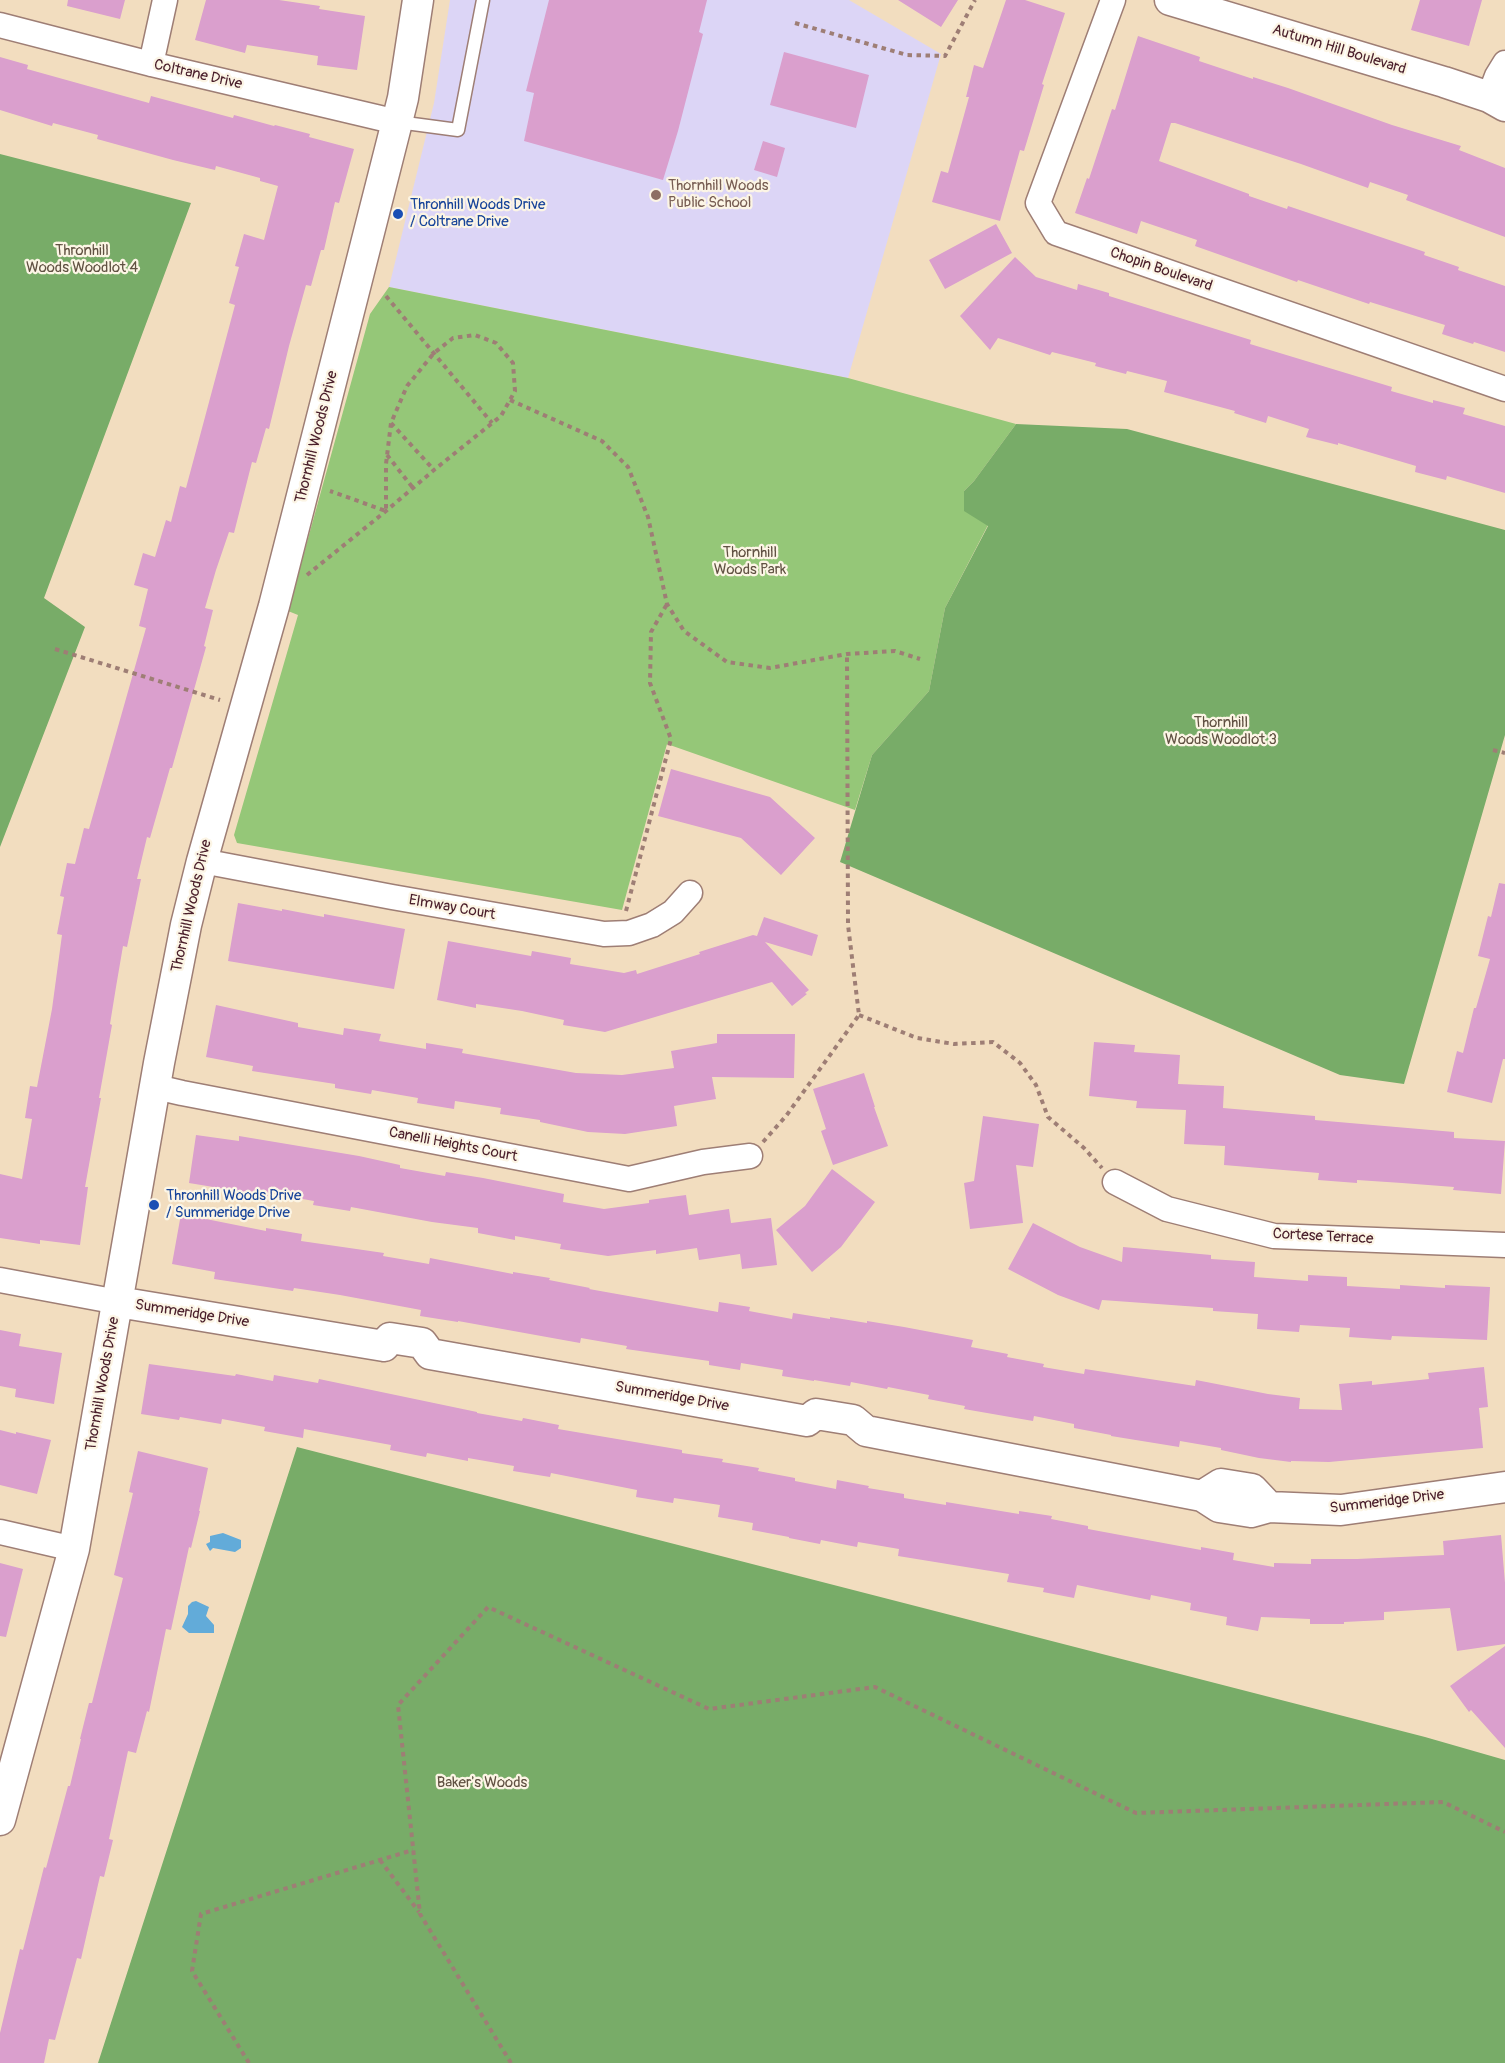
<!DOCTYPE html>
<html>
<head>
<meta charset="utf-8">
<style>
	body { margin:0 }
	canvas { display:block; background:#f2ddbf }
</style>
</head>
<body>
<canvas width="1505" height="2063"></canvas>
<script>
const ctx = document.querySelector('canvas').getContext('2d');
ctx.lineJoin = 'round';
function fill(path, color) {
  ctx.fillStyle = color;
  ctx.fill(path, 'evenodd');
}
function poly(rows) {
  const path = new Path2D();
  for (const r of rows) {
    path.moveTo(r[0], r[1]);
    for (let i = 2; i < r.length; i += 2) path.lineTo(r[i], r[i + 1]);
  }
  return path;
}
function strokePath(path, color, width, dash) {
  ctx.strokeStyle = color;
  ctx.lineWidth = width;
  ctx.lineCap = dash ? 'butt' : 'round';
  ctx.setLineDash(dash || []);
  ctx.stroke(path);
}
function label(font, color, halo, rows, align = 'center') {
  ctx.font = font + ' Pangolin,sans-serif';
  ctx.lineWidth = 4.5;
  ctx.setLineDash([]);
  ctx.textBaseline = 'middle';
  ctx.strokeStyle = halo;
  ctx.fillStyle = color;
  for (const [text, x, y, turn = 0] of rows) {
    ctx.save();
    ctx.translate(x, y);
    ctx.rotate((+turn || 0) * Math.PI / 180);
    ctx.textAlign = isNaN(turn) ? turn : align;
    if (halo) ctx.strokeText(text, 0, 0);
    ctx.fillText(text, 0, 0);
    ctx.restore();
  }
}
const built = poly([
	[450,0,849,0,941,54,848,378,389,287,434,103]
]);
const green = poly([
	[389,287,848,378,1016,424,974,481,964,491,988,525,945,608,929,691,872,755,855,810,667,744,622,910,237,843,234,835,298,615,288,611,370,314]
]);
const forest = poly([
	[0,154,191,203,44,598,85,627,0,847],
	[1016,424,1127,429,1505,530,1505,735,1404,1084,1340,1075,840,862,872,755,929,691,945,608,988,526,964,511,964,491,974,481],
	[297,1447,1425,1737,1505,1760,1505,2063,98,2063]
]);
const water = poly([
	[223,1533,241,1540,241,1548,235,1552,213,1548,210,1551,206,1544,210,1542,210,1536],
	[196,1601,209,1607,206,1616,214,1625,214,1633,189,1633,182,1627,188,1614,188,1606,192,1602]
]);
const building = poly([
	[68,0,125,0,120,19,67,6],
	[206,0,279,0,320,6,319,9,365,16,357,70,317,65,318,56,247,45,245,53,195,40],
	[549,0,707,0,699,32,703,34,678,131,663,180,524,141,534,93,526,91],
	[898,0,958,0,941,27],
	[1006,0,1025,0,1065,13,1042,84,1044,85,1024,151,1020,150,1000,221,932,202,941,171,948,173,969,97,966,97,974,65,983,68],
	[1420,0,1482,0,1469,46,1411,30],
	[1138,36,1200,57,1199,61,1253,79,1253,77,1288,88,1392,125,1461,146,1459,150,1505,168,1505,237,1406,200,1408,195,1370,182,1368,188,1301,164,1175,123,1171,123,1159,161,1249,194,1249,196,1287,209,1288,206,1425,252,1424,255,1459,267,1458,270,1505,286,1505,352,1474,342,1473,344,1442,334,1445,325,1370,302,1369,304,1298,280,1297,282,1195,246,1197,240,1141,221,1137,234,1075,213,1087,178,1089,179,1112,109,1115,110],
	[784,52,869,75,856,128,770,105],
	[0,57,28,65,27,69,149,103,151,96,233,118,234,115,274,126,275,125,310,134,309,137,354,149,339,203,335,202,324,250,321,250,311,286,306,285,289,346,269,429,266,428,256,463,252,462,234,533,229,532,216,570,205,608,213,610,204,646,206,647,172,768,170,768,150,838,147,837,137,879,141,879,127,947,123,946,116,987,110,1024,112,1025,99,1098,101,1098,85,1187,88,1187,80,1245,40,1240,40,1244,0,1238,0,1174,22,1179,32,1119,25,1118,30,1086,37,1087,52,1009,62,935,57,934,64,897,60,896,67,863,75,864,84,828,89,829,146,628,139,626,148,589,134,585,143,553,155,557,166,520,171,522,180,486,186,488,235,305,229,303,239,267,235,266,244,234,264,240,278,186,260,181,260,178,216,166,215,170,173,160,97,139,98,135,53,123,52,126,0,110],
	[763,141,785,148,777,177,754,170],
	[996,224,1012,253,945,289,929,260],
	[1015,257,1036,277,1077,290,1078,284,1109,293,1109,296,1251,340,1250,344,1392,387,1391,391,1433,403,1433,400,1465,408,1463,414,1505,426,1505,493,1447,476,1446,480,1415,472,1416,466,1338,443,1338,445,1306,437,1309,429,1268,416,1266,423,1234,413,1235,411,1164,392,1167,381,1127,371,1126,374,1095,366,1096,363,1052,352,1050,355,998,338,990,350,960,316],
	[671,769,770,797,815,838,781,875,741,838,658,816],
	[1499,883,1505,884,1505,1059,1503,1059,1492,1103,1447,1092,1457,1051,1463,1053,1474,1008,1476,1008,1490,959,1478,956,1488,916,1491,917],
	[238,903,282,911,282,909,324,917,324,914,405,929,394,989,228,961],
	[764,917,818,935,812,956,765,942,809,990,805,993,807,994,792,1006,772,982,605,1032,563,1025,564,1020,522,1011,476,1004,476,1008,437,1000,448,941,531,956,532,951,571,958,570,964,624,973,636,970,637,974,700,954,699,952,753,935,757,936],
	[216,1005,298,1023,298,1027,343,1035,344,1028,381,1034,379,1041,426,1049,426,1043,463,1049,462,1053,576,1073,622,1075,674,1068,671,1051,717,1043,717,1034,795,1034,794,1078,712,1077,716,1099,674,1106,677,1126,625,1134,588,1132,540,1122,540,1120,500,1114,501,1108,455,1101,454,1109,417,1103,418,1098,372,1090,371,1094,335,1088,335,1084,252,1071,253,1066,206,1057],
	[1094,1042,1135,1045,1134,1052,1180,1055,1178,1084,1224,1086,1223,1108,1315,1116,1315,1120,1454,1132,1454,1138,1505,1141,1501,1194,1453,1190,1454,1187,1402,1183,1357,1180,1357,1183,1318,1180,1319,1173,1224,1165,1225,1146,1184,1144,1186,1110,1136,1108,1137,1101,1089,1096],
	[864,1073,875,1107,874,1107,888,1146,833,1165,821,1131,826,1129,813,1089],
	[983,1116,1039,1124,1033,1167,1016,1165,1023,1223,970,1229,964,1183,974,1181],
	[196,1135,239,1141,239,1136,359,1156,400,1165,400,1168,445,1176,446,1172,483,1178,564,1194,563,1202,604,1209,649,1203,649,1200,686,1195,689,1215,729,1209,731,1223,771,1218,777,1265,742,1269,740,1254,699,1260,697,1248,656,1254,656,1250,608,1256,560,1249,561,1244,515,1236,515,1240,478,1233,478,1228,432,1222,351,1207,350,1211,313,1205,314,1201,268,1193,268,1196,189,1183],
	[832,1169,875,1202,841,1247,812,1272,776,1230,805,1206],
	[181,1214,266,1231,266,1228,302,1234,301,1241,384,1253,383,1256,429,1264,430,1258,513,1274,513,1272,550,1278,549,1280,590,1288,589,1289,718,1312,719,1302,750,1307,749,1311,792,1319,793,1313,830,1319,830,1317,867,1323,867,1321,904,1327,973,1340,971,1347,1008,1354,1007,1357,1044,1364,1043,1367,1084,1374,1085,1369,1195,1386,1196,1380,1268,1394,1300,1398,1299,1409,1342,1410,1339,1384,1372,1381,1372,1385,1429,1379,1428,1373,1484,1367,1488,1407,1479,1408,1483,1448,1329,1462,1291,1461,1291,1462,1259,1458,1221,1450,1221,1448,1180,1441,1179,1447,1111,1436,1111,1435,1074,1428,1074,1424,1034,1416,1033,1421,964,1409,965,1406,928,1399,929,1395,888,1387,887,1389,851,1382,850,1386,814,1380,814,1381,782,1376,783,1370,741,1363,740,1370,709,1365,709,1361,626,1349,627,1346,581,1338,580,1343,458,1321,458,1322,420,1316,421,1310,340,1295,294,1288,293,1291,214,1279,215,1272,172,1264],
	[1033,1223,1080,1247,1122,1262,1123,1247,1211,1255,1211,1259,1255,1262,1254,1277,1308,1281,1308,1275,1347,1277,1347,1286,1400,1289,1400,1285,1445,1288,1445,1285,1490,1287,1487,1340,1392,1336,1391,1340,1349,1337,1350,1328,1300,1325,1299,1332,1257,1329,1258,1314,1213,1311,1213,1308,1102,1300,1099,1310,1058,1295,1008,1269],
	[0,1330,21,1334,19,1346,62,1353,54,1404,15,1397,16,1389,0,1386],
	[149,1364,235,1376,236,1374,273,1381,274,1375,318,1383,319,1379,477,1412,477,1413,522,1421,523,1418,559,1425,558,1429,682,1450,682,1453,723,1459,722,1462,759,1468,758,1471,795,1478,795,1481,836,1489,837,1480,869,1486,868,1488,904,1494,904,1498,946,1505,946,1502,1019,1514,1019,1511,1052,1516,1051,1519,1088,1526,1088,1529,1201,1550,1201,1547,1234,1553,1233,1560,1274,1567,1274,1563,1311,1564,1311,1559,1357,1559,1444,1555,1443,1541,1501,1535,1505,1583,1505,1644,1457,1651,1450,1608,1384,1612,1384,1620,1344,1622,1344,1624,1310,1624,1310,1619,1261,1617,1258,1631,1226,1625,1227,1617,1190,1610,1191,1603,1151,1595,1150,1600,1077,1585,1074,1598,1043,1592,1044,1588,1007,1582,1009,1574,898,1556,899,1549,858,1542,857,1547,821,1540,820,1544,789,1538,789,1537,752,1530,753,1523,718,1517,720,1505,674,1498,673,1503,636,1497,637,1490,551,1473,550,1477,513,1471,514,1466,468,1458,468,1461,427,1453,426,1457,390,1450,391,1445,304,1429,303,1438,264,1431,265,1427,222,1419,221,1424,180,1417,179,1420,141,1414],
	[0,1430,16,1434,16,1432,51,1440,37,1494,0,1485],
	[138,1451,208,1468,199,1511,200,1511,191,1548,189,1547,171,1630,166,1629,149,1712,147,1711,136,1753,128,1751,109,1839,113,1840,104,1877,100,1876,81,1959,77,1958,55,2040,49,2039,44,2063,0,2063,0,2033,20,1949,23,1950,44,1867,46,1868,68,1786,70,1786,81,1739,80,1739,89,1703,92,1703,123,1578,114,1575,133,1493,129,1492],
	[0,1563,23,1569,6,1637,0,1636],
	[1505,1646,1505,1748,1471,1710,1469,1712,1450,1686]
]);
const path = poly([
	[795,23,907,55,945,56,975,0],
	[386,296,492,423],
	[510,400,602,441,628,467,648,517,667,604,684,631,727,662,770,668,847,654,895,651,920,659],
	[391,423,434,470],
	[387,455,413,488],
	[307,575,386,511,434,470,501,416,515,391,513,363,496,343,475,335,453,338,434,353,407,386,391,423,386,464,386,511,330,491],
	[55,649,220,700],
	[1493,750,1505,753],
	[626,911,671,739,650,683,651,632,667,604],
	[859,1015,917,1038,954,1044,993,1042,1020,1063,1036,1085,1048,1117,1084,1148,1102,1168],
	[763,1142,786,1116,859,1015,848,925,847,654],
	[380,1860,419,1912],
	[249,2063,192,1971,201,1914,413,1850],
	[511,2063,420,1914,398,1705,488,1607,709,1709,875,1687,1136,1813,1443,1802,1505,1832]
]);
const service = poly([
	[398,122,458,130,483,0]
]);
const minor = poly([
	[1113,0,1038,203,1056,233,1505,389],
	[0,25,151,64,397,122],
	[151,64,165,0],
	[1489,97,1497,76,1505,63],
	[202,861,392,897,604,934,629,933,652,925,673,912,690,893],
	[156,1087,182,1093,629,1179,703,1162,750,1156],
	[1115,1182,1167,1209,1274,1236,1505,1245],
	[0,1280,118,1302],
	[0,1532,74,1549]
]);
const tertiary = poly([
	[1170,0,1444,82,1489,97,1505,106],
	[118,1302,384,1346],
	[384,1346,390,1338,422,1343,430,1354,807,1421,816,1414,853,1420,866,1431,1202,1496],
	[1269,1507,1252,1489,1221,1484,1202,1496,1219,1507,1251,1512,1269,1507,1341,1510,1505,1487],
	[0,1820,74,1549,159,1063,186,925,202,861,274,606,397,122,403,98,418,0]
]);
const markers = [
	[656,195,6,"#8d6e63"],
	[398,214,6,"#1a4fb4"],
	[154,1205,6,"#1a4fb4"]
];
const streetNames = [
	["Autumn Hill Boulevard",1339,50,17],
	["Coltrane Drive",198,75,13],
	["Chopin Boulevard",1161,270,19],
	["Thornhill Woods Drive",317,437,-76],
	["Thornhill Woods Drive",192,906,-77],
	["Elmway Court",452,908,10],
	["Canelli Heights Court",453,1145,11],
	["Cortese Terrace",1323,1237,3],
	["Summeridge Drive",192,1314,9],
	["Thornhill Woods Drive",103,1384,-80],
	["Summeridge Drive",672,1397,10],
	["Summeridge Drive",1387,1502,-7]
];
const educationNames = [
	["Thornhill Woods",668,186],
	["Public School",668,203]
];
const transitNames = [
	["Thronhill Woods Drive",410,205],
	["/ Coltrane Drive",410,222],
	["Thronhill Woods Drive",166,1196],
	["/ Summeridge Drive",166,1213]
];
const parkNames = [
	["Thronhill",82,251],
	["Woods Woodlot 4",82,268],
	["Thornhill",750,553],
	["Woods Park",750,570],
	["Thornhill",1221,723],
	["Woods Woodlot 3",1221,740],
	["Baker's Woods",482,1783]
];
fill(built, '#dcd5f6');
fill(green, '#95c778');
fill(forest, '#78ac68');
fill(water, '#62abd9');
fill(building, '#da9fcd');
strokePath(service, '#9e7e75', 15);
strokePath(minor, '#9e7e75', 27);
strokePath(tertiary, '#9e7e75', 33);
strokePath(path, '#9e7e75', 4, [4.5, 4.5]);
strokePath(service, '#fff', 12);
strokePath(minor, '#fff', 24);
strokePath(tertiary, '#fff', 30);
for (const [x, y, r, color] of markers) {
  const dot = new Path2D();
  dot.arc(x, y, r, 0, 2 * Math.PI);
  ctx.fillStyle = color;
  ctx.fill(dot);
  strokePath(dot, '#fcf5e5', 2);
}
label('15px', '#4a1f2b', '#fcf5e5', streetNames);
label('15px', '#785e54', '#fcf5e5', educationNames, 'left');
label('15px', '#164399', '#fcf5e5', transitNames, 'left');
label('15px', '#605142', '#fcf5e5', parkNames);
</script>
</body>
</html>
